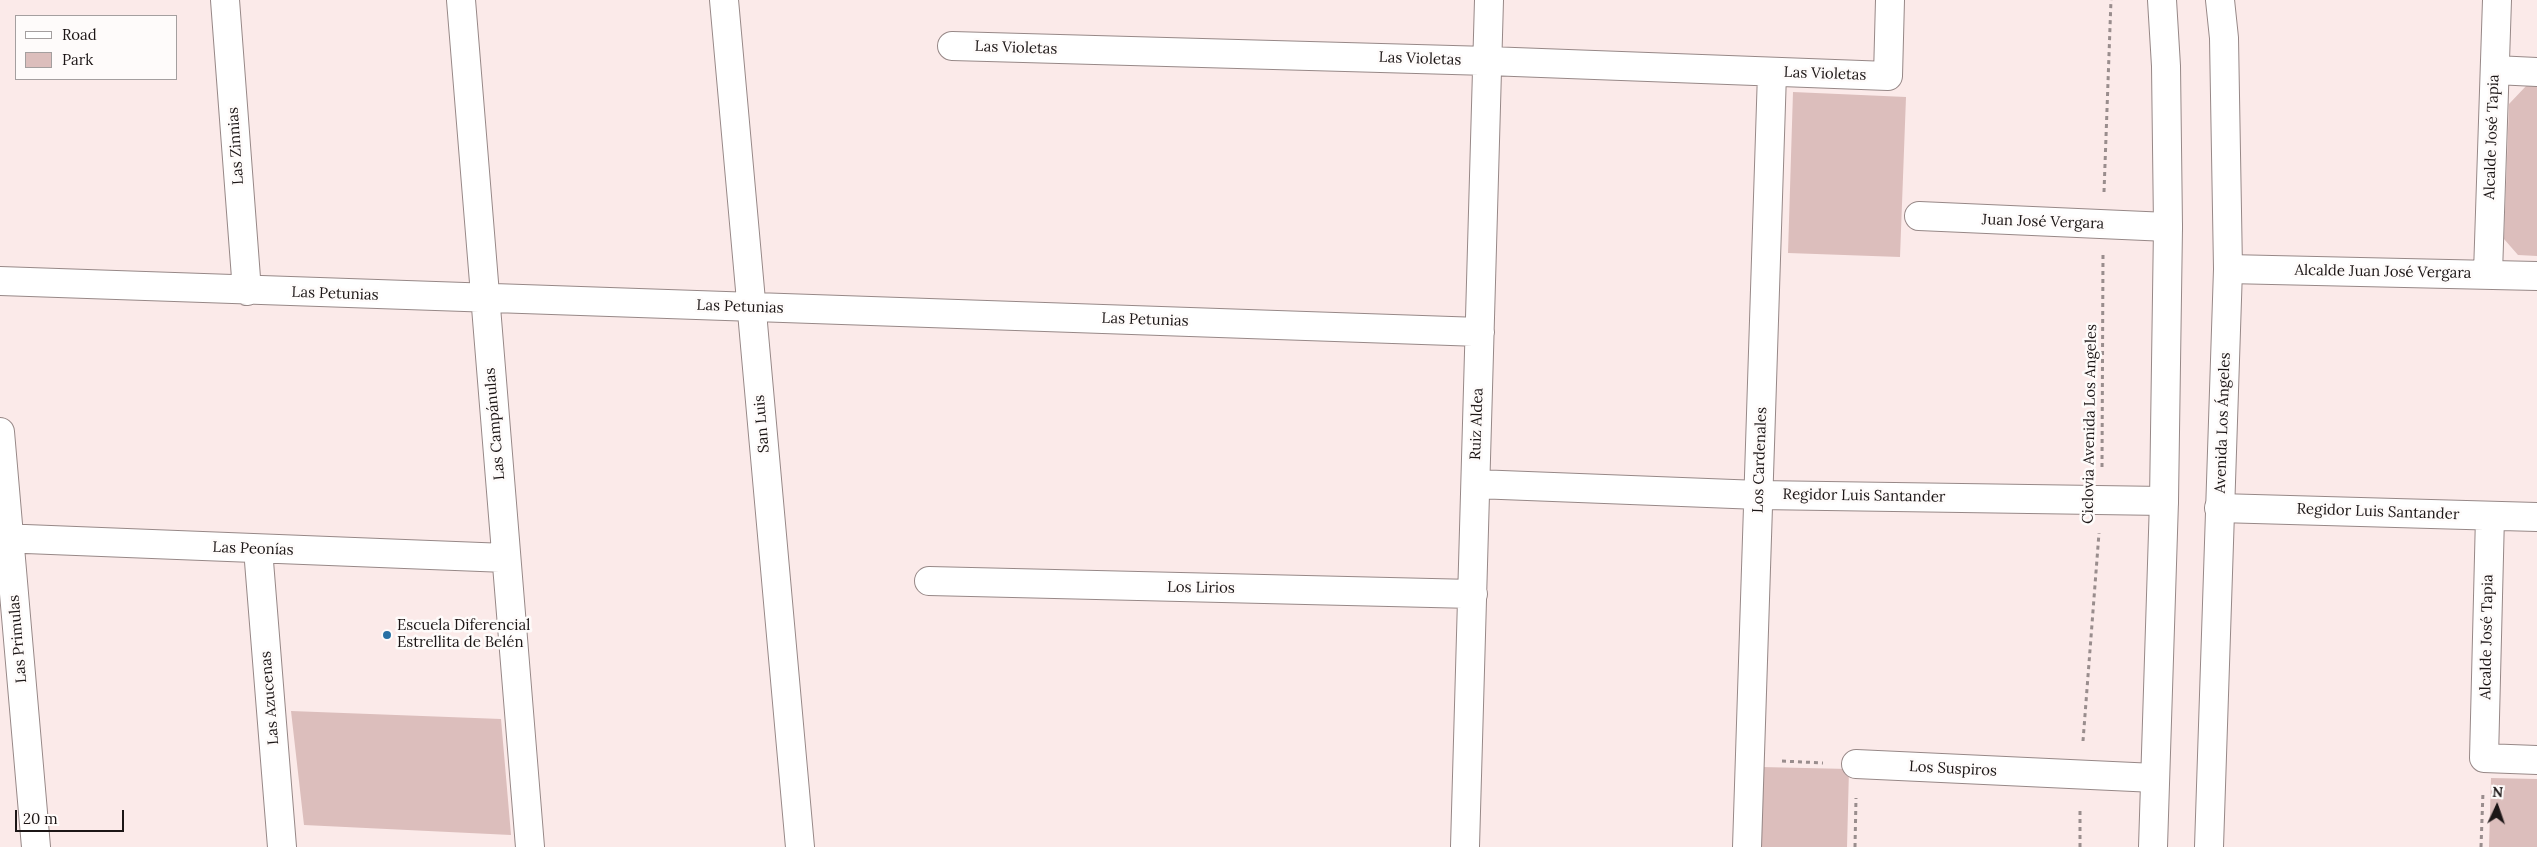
<!DOCTYPE html>
<html>
<head>
<meta charset="utf-8">
<style>
	body { margin:0 }
	#map { position:relative; width:2537px; height:847px; overflow:hidden; background:#fbeae9; font-family:Lora,serif }
	canvas { display:block }
	.legend { position:absolute; left:15px; top:15px; width:162px; height:65px; box-sizing:border-box; background:#fefbfa; border:1px solid #a49f9f; margin:0; padding:6px 9px; list-style:none; font-size:15px; color:#1c1616 }
	.legend li { display:flex; align-items:center; gap:10px; height:25px }
	.legend b { width:25px; border:1px solid #a49f9f }
	.north { position:absolute; left:2472px; top:782px; width:50px; height:50px; -webkit-text-stroke:4px #fefbfa; paint-order:stroke; rotate:3deg; font-size:14px; font-weight:700; line-height:20px; text-align:center; color:#1c1616 }
	.north::after { content:''; display:block; margin:auto; width:18px; height:22px; background:#1c1616; clip-path:polygon(50% 0,100% 100%,50% 72%,0 100%) }
	.scale { position:absolute; left:15px; top:810px; width:109px; height:22px; box-sizing:border-box; border:2px solid #1c1616; border-top:0; padding-left:6px; font-size:15px; line-height:18px; white-space:nowrap; color:#1c1616; -webkit-text-stroke:4px #fefbfa; paint-order:stroke }
</style>
</head>
<body>
<div id="map">
<canvas width="2537" height="847"></canvas>
<ul class="legend">
<li><b style="height:6px;background:#fff"></b>Road</li>
<li><b style="height:14px;background:#dcbebc"></b>Park</li>
</ul>
<div class="north">N</div>
<div class="scale">20 m</div>
</div>
<script>
const ctx = document.querySelector('canvas').getContext('2d');
ctx.lineJoin = 'round';
function fill(path, color) {
  ctx.fillStyle = color;
  ctx.fill(path, 'evenodd');
}
function poly(rows) {
  const path = new Path2D();
  for (const r of rows) {
    path.moveTo(r[0], r[1]);
    for (let i = 2; i < r.length; i += 2) path.lineTo(r[i], r[i + 1]);
  }
  return path;
}
function strokePath(path, color, width, dash) {
  ctx.strokeStyle = color;
  ctx.lineWidth = width;
  ctx.lineCap = dash ? 'butt' : 'round';
  ctx.setLineDash(dash || []);
  ctx.stroke(path);
}
function label(font, color, halo, rows, align = 'center') {
  ctx.font = font + ' Lora,serif';
  ctx.lineWidth = 5;
  ctx.setLineDash([]);
  ctx.textBaseline = 'middle';
  ctx.strokeStyle = halo;
  ctx.fillStyle = color;
  for (const [text, x, y, turn = 0] of rows) {
    ctx.save();
    ctx.translate(x, y);
    ctx.rotate((+turn || 0) * Math.PI / 180);
    ctx.textAlign = isNaN(turn) ? turn : align;
    if (halo) ctx.strokeText(text, 0, 0);
    ctx.fillText(text, 0, 0);
    ctx.restore();
  }
}
const green = poly([
	[2527,85,2537,85,2537,256,2518,255,2504,239,2509,104],
	[1793,92,1906,97,1900,257,1788,253],
	[291,711,501,719,511,835,304,825],
	[1761,767,1849,769,1847,847,1759,847],
	[2491,778,2537,779,2537,847,2489,847]
]);
const path = poly([
	[2104,192,2111,0],
	[2102,467,2103,255],
	[2083,741,2099,533],
	[1782,761,1823,763],
	[1855,847,1856,798],
	[2080,847,2080,807],
	[2481,847,2483,792]
]);
const minor = poly([
	[225,0,247,291],
	[461,0,530,847],
	[724,0,800,847],
	[952,46,1488,61,1888,76,1890,0],
	[2495,70,2537,72],
	[1919,216,2168,227],
	[2228,269,2537,276],
	[2488,273,2497,0],
	[0,281,1480,332],
	[0,432,36,847],
	[1476,484,1759,495,2164,501],
	[2219,508,2537,517],
	[2490,516,2484,758,2537,760],
	[0,538,506,558],
	[258,549,282,847],
	[929,581,1473,594],
	[1856,764,2155,778],
	[1465,847,1489,0],
	[1747,847,1772,73]
]);
const primary = poly([
	[2153,847,2164,501,2168,227,2166,66,2162,0],
	[2209,847,2228,269,2224,38,2220,0]
]);
const markers = [
	[387,635,5,"#2971a5"]
];
const streetNames = [
	["Las Violetas",1016,48,2],
	["Las Violetas",1420,59,2],
	["Las Violetas",1825,74,2],
	["Alcalde José Tapia",2492,137,-88],
	["Las Zinnias",236,146,-94],
	["Juan José Vergara",2043,222,2],
	["Alcalde Juan José Vergara",2383,272,1],
	["Las Petunias",335,294,2],
	["Las Petunias",740,307,2],
	["Las Petunias",1145,320,2],
	["Avenida Los Ángeles",2223,423,-88],
	["Las Campánulas",495,424,-95],
	["San Luis",762,424,-95],
	["Ruiz Aldea",1477,424,-88],
	["Ciclovia Avenida Los Angeles",2090,424,-89],
	["Los Cardenales",1760,460,-88],
	["Regidor Luis Santander",1864,496,1],
	["Regidor Luis Santander",2378,512,2],
	["Las Peonías",253,549,2],
	["Los Lirios",1201,588,1],
	["Alcalde José Tapia",2487,637,-89],
	["Las Primulas",18,639,-95],
	["Las Azucenas",270,698,-95],
	["Los Suspiros",1953,769,3]
];
const poiNames = [
	["Escuela Diferencial",397,626],
	["Estrellita de Belén",397,643]
];
fill(green, '#dcbebc');
strokePath(minor, '#978887', 30);
strokePath(primary, '#978887', 30);
strokePath(path, '#998d8d', 3, [4, 4]);
strokePath(minor, '#fff', 28);
strokePath(primary, '#fff', 28);
for (const [x, y, r, color] of markers) {
  const dot = new Path2D();
  dot.arc(x, y, r, 0, 2 * Math.PI);
  ctx.fillStyle = color;
  ctx.fill(dot);
  strokePath(dot, '#fefbfa', 2);
}
label('15px', '#1c1616', '#fefbfa', streetNames);
label('15px', '#1c1616', '#fefbfa', poiNames, 'left');
</script>
</body>
</html>
